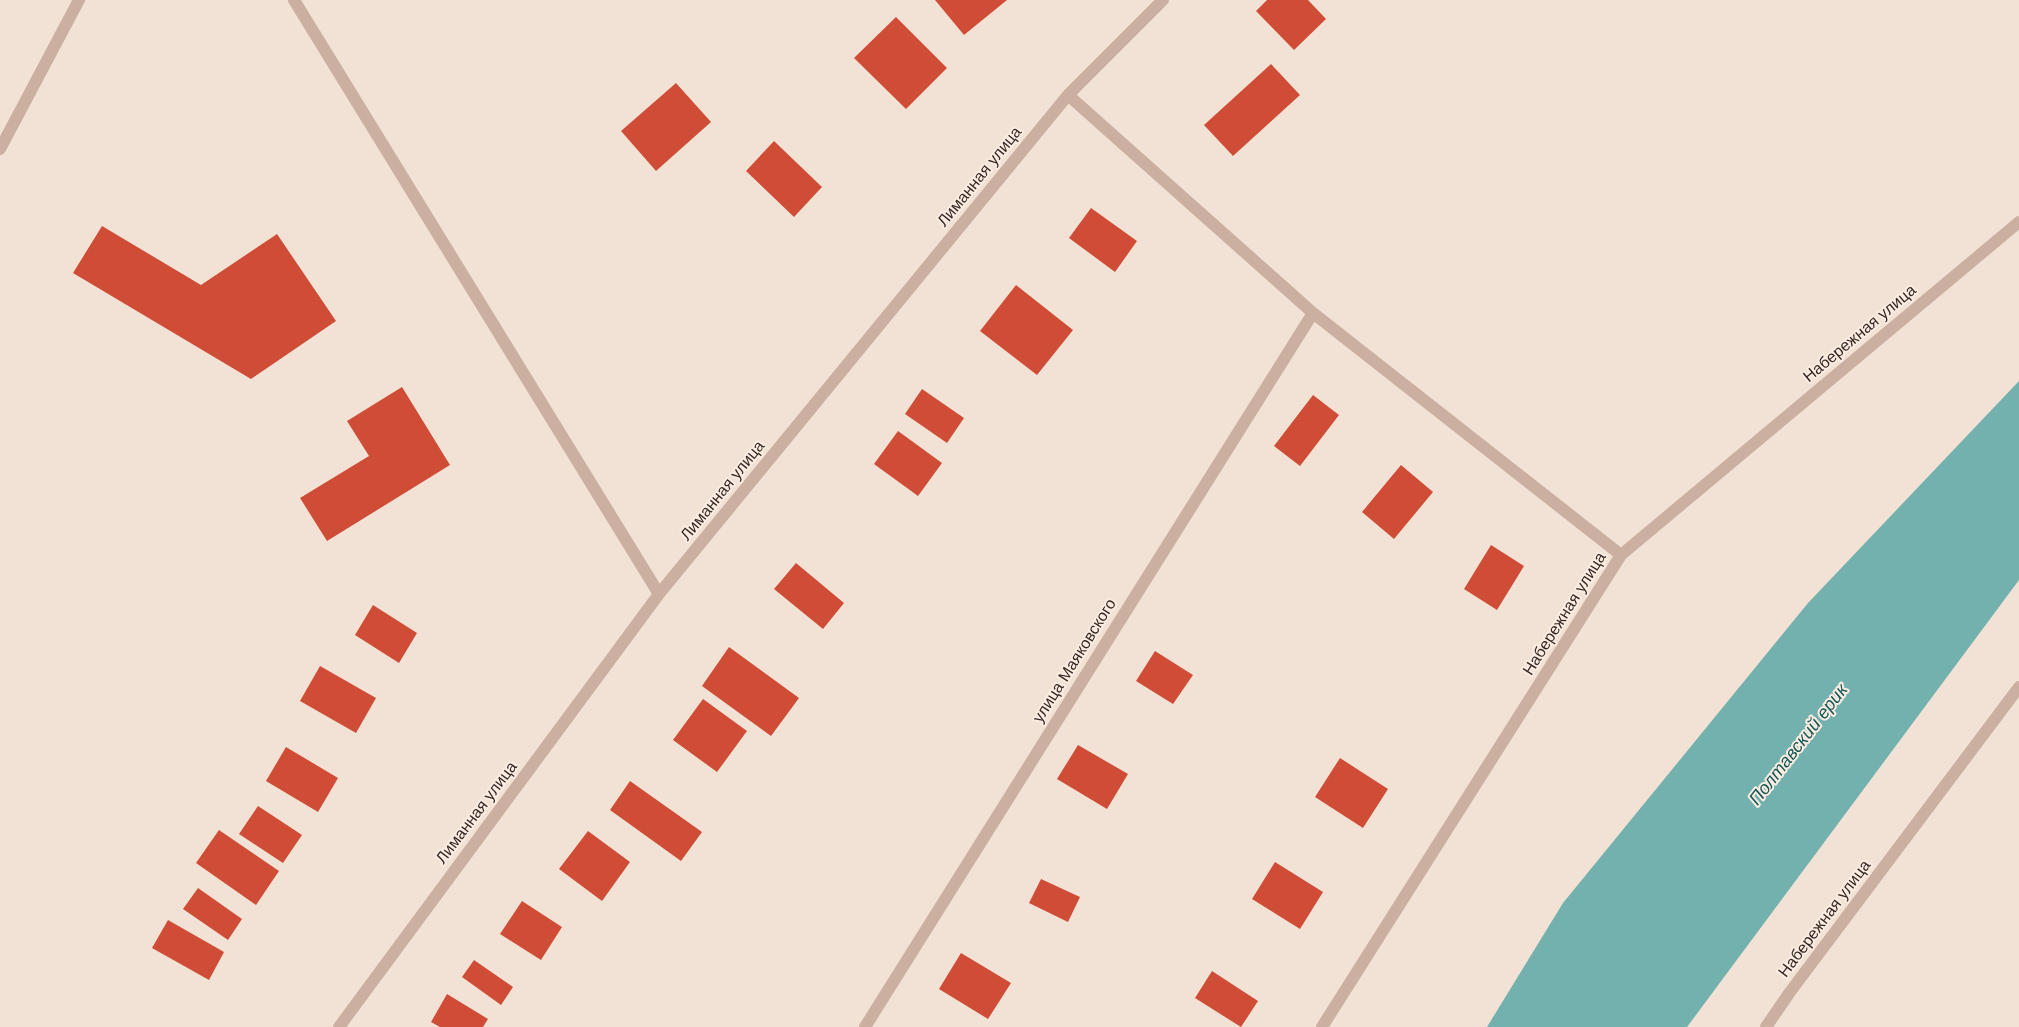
<!DOCTYPE html>
<html>
<head>
<meta charset="utf-8">
<style>
	body { margin:0 }
	canvas { display:block; background:#f2e2d5 }
</style>
</head>
<body>
<canvas width="2019" height="1027"></canvas>
<script>
const ctx = document.querySelector('canvas').getContext('2d');
ctx.lineJoin = 'round';
function fill(path, color) {
  ctx.fillStyle = color;
  ctx.fill(path, 'evenodd');
}
function poly(rows) {
  const path = new Path2D();
  for (const r of rows) {
    path.moveTo(r[0], r[1]);
    for (let i = 2; i < r.length; i += 2) path.lineTo(r[i], r[i + 1]);
  }
  return path;
}
function strokePath(path, color, width, dash) {
  ctx.strokeStyle = color;
  ctx.lineWidth = width;
  ctx.lineCap = dash ? 'butt' : 'round';
  ctx.setLineDash(dash || []);
  ctx.stroke(path);
}
function label(font, color, halo, rows, align = 'center') {
  ctx.font = font + ' Arial,sans-serif';
  ctx.lineWidth = 4;
  ctx.setLineDash([]);
  ctx.textBaseline = 'middle';
  ctx.strokeStyle = halo;
  ctx.fillStyle = color;
  for (const [text, x, y, turn = 0] of rows) {
    ctx.save();
    ctx.translate(x, y);
    ctx.rotate((+turn || 0) * Math.PI / 180);
    ctx.textAlign = isNaN(turn) ? turn : align;
    if (halo) ctx.strokeText(text, 0, 0);
    ctx.fillText(text, 0, 0);
    ctx.restore();
  }
}
const water = poly([
	[2019,381,2019,580,1687,1027,1487,1027,1563,903,1808,603]
]);
const building = poly([
	[935,0,1007,0,964,35],
	[1267,0,1308,0,1326,19,1294,50,1256,11],
	[896,17,947,68,906,109,854,58],
	[1271,64,1300,95,1233,156,1204,125],
	[676,83,711,122,656,171,621,131],
	[774,141,822,187,794,217,746,171],
	[1091,208,1137,241,1115,272,1069,238],
	[102,226,201,285,277,234,336,321,251,379,73,273],
	[1016,285,1073,330,1037,375,980,331],
	[402,387,450,465,327,541,300,498,369,456,347,421],
	[922,389,964,418,947,443,905,414],
	[1313,395,1339,415,1300,466,1274,446],
	[898,431,942,463,918,496,874,464],
	[1401,465,1433,492,1394,539,1362,512],
	[1491,545,1524,566,1497,610,1464,589],
	[796,563,844,603,823,629,774,589],
	[373,605,417,633,399,663,355,635],
	[729,647,799,698,771,736,702,686],
	[1155,651,1193,675,1173,704,1136,681],
	[320,666,376,698,356,733,300,701],
	[703,699,747,731,717,772,673,740],
	[1078,745,1128,774,1107,809,1057,779],
	[286,747,338,778,318,812,266,781],
	[1340,758,1388,789,1363,828,1315,797],
	[630,781,702,832,681,861,610,810],
	[258,806,302,835,283,863,239,834],
	[219,830,279,871,256,905,196,863],
	[588,831,630,862,602,901,559,869],
	[1275,862,1323,892,1300,929,1252,899],
	[1041,879,1080,897,1068,922,1029,903],
	[198,888,242,919,228,940,183,909],
	[522,901,562,927,541,960,500,934],
	[168,920,224,952,209,980,152,948],
	[961,953,1011,983,988,1019,939,989],
	[474,960,513,987,501,1005,462,977],
	[1212,971,1258,1001,1241,1027,1195,998],
	[447,994,488,1019,483,1027,440,1027,431,1022]
]);
const street = poly([
	[294,0,659,594],
	[1068,95,1313,313,1621,555],
	[0,149,79,0],
	[339,1027,659,594,1068,95,1163,0],
	[865,1027,1313,313],
	[1322,1027,1621,555,2019,222],
	[1766,1027,1790,992,2019,687]
]);
const streetNames = [
	["Лиманная улица",980,177,-51],
	["Набережная улица",1860,334,-40],
	["Лиманная улица",723,491,-51],
	["Набережная улица",1565,614,-58],
	["улица Маяковского",1075,661,-58],
	["Лиманная улица",477,813,-53],
	["Набережная улица",1825,919,-53]
];
const waterNames = [
	["Полтавский ерик",1799,745,-52]
];
fill(water, '#72b1ae');
fill(building, '#cf4d36');
strokePath(street, '#cbb0a1', 12);
label('16px', '#342824', '#faece1', streetNames);
label('italic 18px', '#175856', '#faece1', waterNames);
</script>
</body>
</html>
